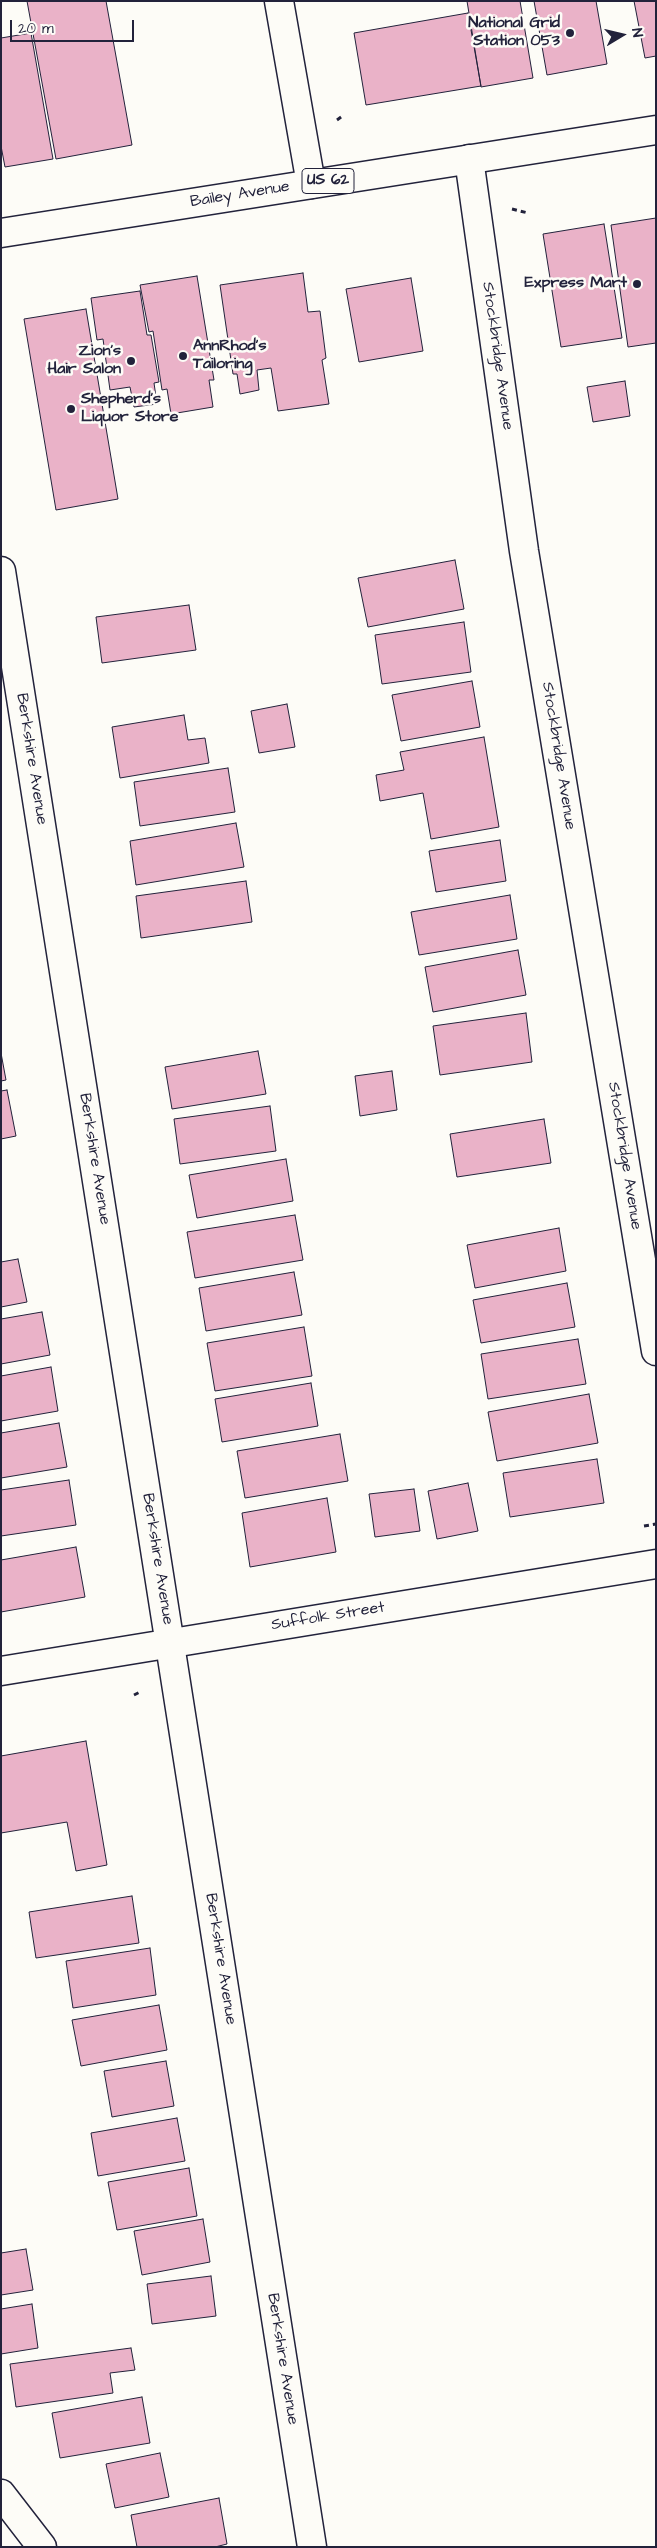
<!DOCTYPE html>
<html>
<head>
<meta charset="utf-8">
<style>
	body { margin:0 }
	#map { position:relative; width:657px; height:2548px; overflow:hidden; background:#fdfcf7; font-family:"Architects Daughter",sans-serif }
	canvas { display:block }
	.frame { position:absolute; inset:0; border:2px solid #22223b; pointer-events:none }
	.north { position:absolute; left:597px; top:10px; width:50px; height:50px; -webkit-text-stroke:4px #fdfcf7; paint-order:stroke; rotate:81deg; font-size:14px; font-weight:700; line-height:20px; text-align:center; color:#22223b }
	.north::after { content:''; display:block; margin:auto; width:18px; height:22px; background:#22223b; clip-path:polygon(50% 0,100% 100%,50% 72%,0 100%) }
	.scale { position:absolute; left:10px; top:20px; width:124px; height:22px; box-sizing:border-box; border:2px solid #22223b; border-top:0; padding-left:6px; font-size:15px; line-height:18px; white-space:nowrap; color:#22223b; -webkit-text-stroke:4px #fdfcf7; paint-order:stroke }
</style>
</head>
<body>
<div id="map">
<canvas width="657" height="2548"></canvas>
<div class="frame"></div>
<div class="north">N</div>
<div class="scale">20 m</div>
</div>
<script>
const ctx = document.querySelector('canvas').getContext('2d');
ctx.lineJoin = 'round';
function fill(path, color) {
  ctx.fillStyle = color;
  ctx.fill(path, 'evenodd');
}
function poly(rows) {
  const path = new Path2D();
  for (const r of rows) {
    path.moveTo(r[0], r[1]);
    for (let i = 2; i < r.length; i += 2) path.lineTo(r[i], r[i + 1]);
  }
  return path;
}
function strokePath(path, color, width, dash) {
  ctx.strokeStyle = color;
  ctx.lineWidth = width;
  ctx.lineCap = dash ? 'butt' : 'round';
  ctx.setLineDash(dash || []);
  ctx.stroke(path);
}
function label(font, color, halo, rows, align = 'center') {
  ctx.font = font + ' "Architects Daughter",sans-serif';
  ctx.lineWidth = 5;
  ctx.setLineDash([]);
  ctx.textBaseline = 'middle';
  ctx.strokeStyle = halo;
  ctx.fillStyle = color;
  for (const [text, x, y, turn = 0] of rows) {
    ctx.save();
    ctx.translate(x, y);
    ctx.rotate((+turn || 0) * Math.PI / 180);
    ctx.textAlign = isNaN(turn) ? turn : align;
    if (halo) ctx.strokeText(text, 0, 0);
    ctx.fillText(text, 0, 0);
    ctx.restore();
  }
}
const building = poly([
	[27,1,106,1,132,145,56,159,27,1],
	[467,1,520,1,533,78,481,87,467,1],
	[534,1,596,1,607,64,547,75,534,1],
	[634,1,656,1,656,56,645,58,634,1],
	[468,13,481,86,366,105,354,33,468,13],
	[31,33,53,159,5,167,1,146,1,38,31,33],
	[656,218,656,343,628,347,611,225,656,218],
	[604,224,622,338,561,347,543,234,604,224],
	[303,273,308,312,320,311,326,358,322,360,329,404,278,411,271,368,257,370,259,390,240,394,237,374,233,374,220,285,303,273],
	[197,276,214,380,209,380,213,407,171,414,167,389,162,390,153,331,149,332,140,285,197,276],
	[411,278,423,351,359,362,346,289,411,278],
	[140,291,147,335,151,335,159,382,154,383,157,404,134,407,130,387,110,390,103,339,97,340,91,298,140,291],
	[86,309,118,499,56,510,24,319,86,309],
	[625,381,630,416,593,422,587,387,625,381],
	[455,560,464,609,368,627,358,578,455,560],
	[189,605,196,650,102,663,96,617,189,605],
	[464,622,471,672,382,684,375,635,464,622],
	[472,681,480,727,401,741,392,695,472,681],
	[287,704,295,747,259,753,251,711,287,704],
	[184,715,188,740,205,738,209,763,120,778,112,727,184,715],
	[484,737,499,827,431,839,423,793,380,801,376,775,404,770,400,752,484,737],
	[228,768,235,812,140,826,134,782,228,768],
	[236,823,244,867,136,885,130,841,236,823],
	[500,840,506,881,436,892,429,851,500,840],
	[246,881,252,922,141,938,136,896,246,881],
	[510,895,517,939,419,955,411,912,510,895],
	[518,950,526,995,433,1012,425,967,518,950],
	[526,1013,532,1062,440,1075,433,1026,526,1013],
	[258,1051,266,1094,172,1109,165,1067,258,1051],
	[1,1053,6,1080,1,1081,1,1053],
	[392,1071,397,1110,360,1116,355,1076,392,1071],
	[7,1090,16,1136,1,1139,1,1091,7,1090],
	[270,1106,276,1151,180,1164,174,1119,270,1106],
	[544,1119,551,1163,457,1177,450,1134,544,1119],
	[286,1159,293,1201,197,1218,189,1175,286,1159],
	[295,1215,303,1260,195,1278,187,1232,295,1215],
	[559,1228,566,1271,475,1288,467,1245,559,1228],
	[18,1259,27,1302,1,1307,1,1262,18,1259],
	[294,1272,302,1315,206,1331,199,1288,294,1272],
	[567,1283,575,1327,481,1343,473,1300,567,1283],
	[42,1312,50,1355,1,1364,1,1319,42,1312],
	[304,1327,312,1376,215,1391,207,1343,304,1327],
	[578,1339,586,1384,488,1399,481,1354,578,1339],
	[51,1367,58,1411,1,1421,1,1376,51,1367],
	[311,1383,318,1426,222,1442,215,1399,311,1383],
	[589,1394,598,1443,497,1461,488,1412,589,1394],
	[59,1423,67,1467,1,1478,1,1433,59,1423],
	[340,1434,348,1481,245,1498,237,1451,340,1434],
	[597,1459,604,1503,510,1517,503,1473,597,1459],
	[69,1480,76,1525,1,1536,1,1490,69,1480],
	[468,1483,478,1531,437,1539,428,1491,468,1483],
	[414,1489,420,1531,375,1537,369,1494,414,1489],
	[327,1498,336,1552,250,1567,242,1513,327,1498],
	[76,1547,85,1597,1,1612,1,1560,76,1547],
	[86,1741,107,1865,76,1871,67,1822,1,1833,1,1756,86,1741],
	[132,1896,139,1943,36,1958,29,1912,132,1896],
	[150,1948,156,1995,73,2008,66,1961,150,1948],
	[159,2005,167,2050,81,2066,72,2020,159,2005],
	[166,2061,174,2106,112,2117,104,2071,166,2061],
	[177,2118,185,2161,98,2176,91,2133,177,2118],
	[189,2168,197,2216,117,2230,108,2182,189,2168],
	[203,2219,210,2262,142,2275,134,2231,203,2219],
	[26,2249,33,2290,1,2295,1,2253,26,2249],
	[211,2276,216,2316,152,2324,147,2284,211,2276],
	[32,2304,38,2348,1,2354,1,2309,32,2304],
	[131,2348,135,2370,110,2373,113,2393,16,2407,10,2364,131,2348],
	[142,2397,150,2443,60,2458,52,2413,142,2397],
	[160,2453,169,2497,115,2508,106,2464,160,2453],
	[219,2498,227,2544,215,2547,137,2547,131,2515,219,2498]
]);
const path = poly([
	[337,120,344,115],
	[512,209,528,213],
	[644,1526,656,1524],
	[134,1695,142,1691]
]);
const minor = poly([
	[279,1,311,184],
	[469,159,524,551,656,1351],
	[1,571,312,2547],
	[1,1671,656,1564],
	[1,2494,42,2547]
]);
const primary = poly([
	[1,233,656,130]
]);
const markers = [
	[570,33,5,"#22223b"],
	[637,284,5,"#22223b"],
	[183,356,5,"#22223b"],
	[131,361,5,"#22223b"],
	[71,409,5,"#22223b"]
];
const shields = [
	[328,181,52]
];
const shieldNames = [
	["US 62",328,181]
];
const poiNames = [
	["National Grid",560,24],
	["Station 053",560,42],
	["Express Mart",627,284],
	["AnnRhod's",193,347,"left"],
	["Tailoring",193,365,"left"],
	["Zion's",121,352],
	["Hair Salon",121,370],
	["Shepherd's",81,400,"left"],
	["Liquor Store",81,418,"left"]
];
const streetNames = [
	["Bailey Avenue",240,195,-9],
	["Stockbridge Avenue",497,356,82],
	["Stockbridge Avenue",558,756,81],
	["Berkshire Avenue",31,759,81],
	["Stockbridge Avenue",624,1156,81],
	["Berkshire Avenue",94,1159,81],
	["Berkshire Avenue",157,1559,81],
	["Suffolk Street",328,1617,-9],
	["Berkshire Avenue",220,1959,81],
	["Berkshire Avenue",282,2359,81]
];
fill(building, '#eab2c8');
strokePath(building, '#22223b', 1);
strokePath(minor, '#22223b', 31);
strokePath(primary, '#22223b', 31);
strokePath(path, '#22223b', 3, [5, 4]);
strokePath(minor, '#fdfcf7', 28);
strokePath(primary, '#fdfcf7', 28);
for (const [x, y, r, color] of markers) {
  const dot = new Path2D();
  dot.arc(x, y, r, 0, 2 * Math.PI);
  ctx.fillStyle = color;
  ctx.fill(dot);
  strokePath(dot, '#fdfcf7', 2);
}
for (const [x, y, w] of shields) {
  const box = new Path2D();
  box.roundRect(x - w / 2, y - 12.5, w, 25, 4);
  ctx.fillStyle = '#fdfcf7';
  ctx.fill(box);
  strokePath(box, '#22223b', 1);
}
label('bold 15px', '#22223b', null, shieldNames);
label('bold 16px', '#22223b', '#fdfcf7', poiNames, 'right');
label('16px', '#22223b', '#fdfcf7', streetNames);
</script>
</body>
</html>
